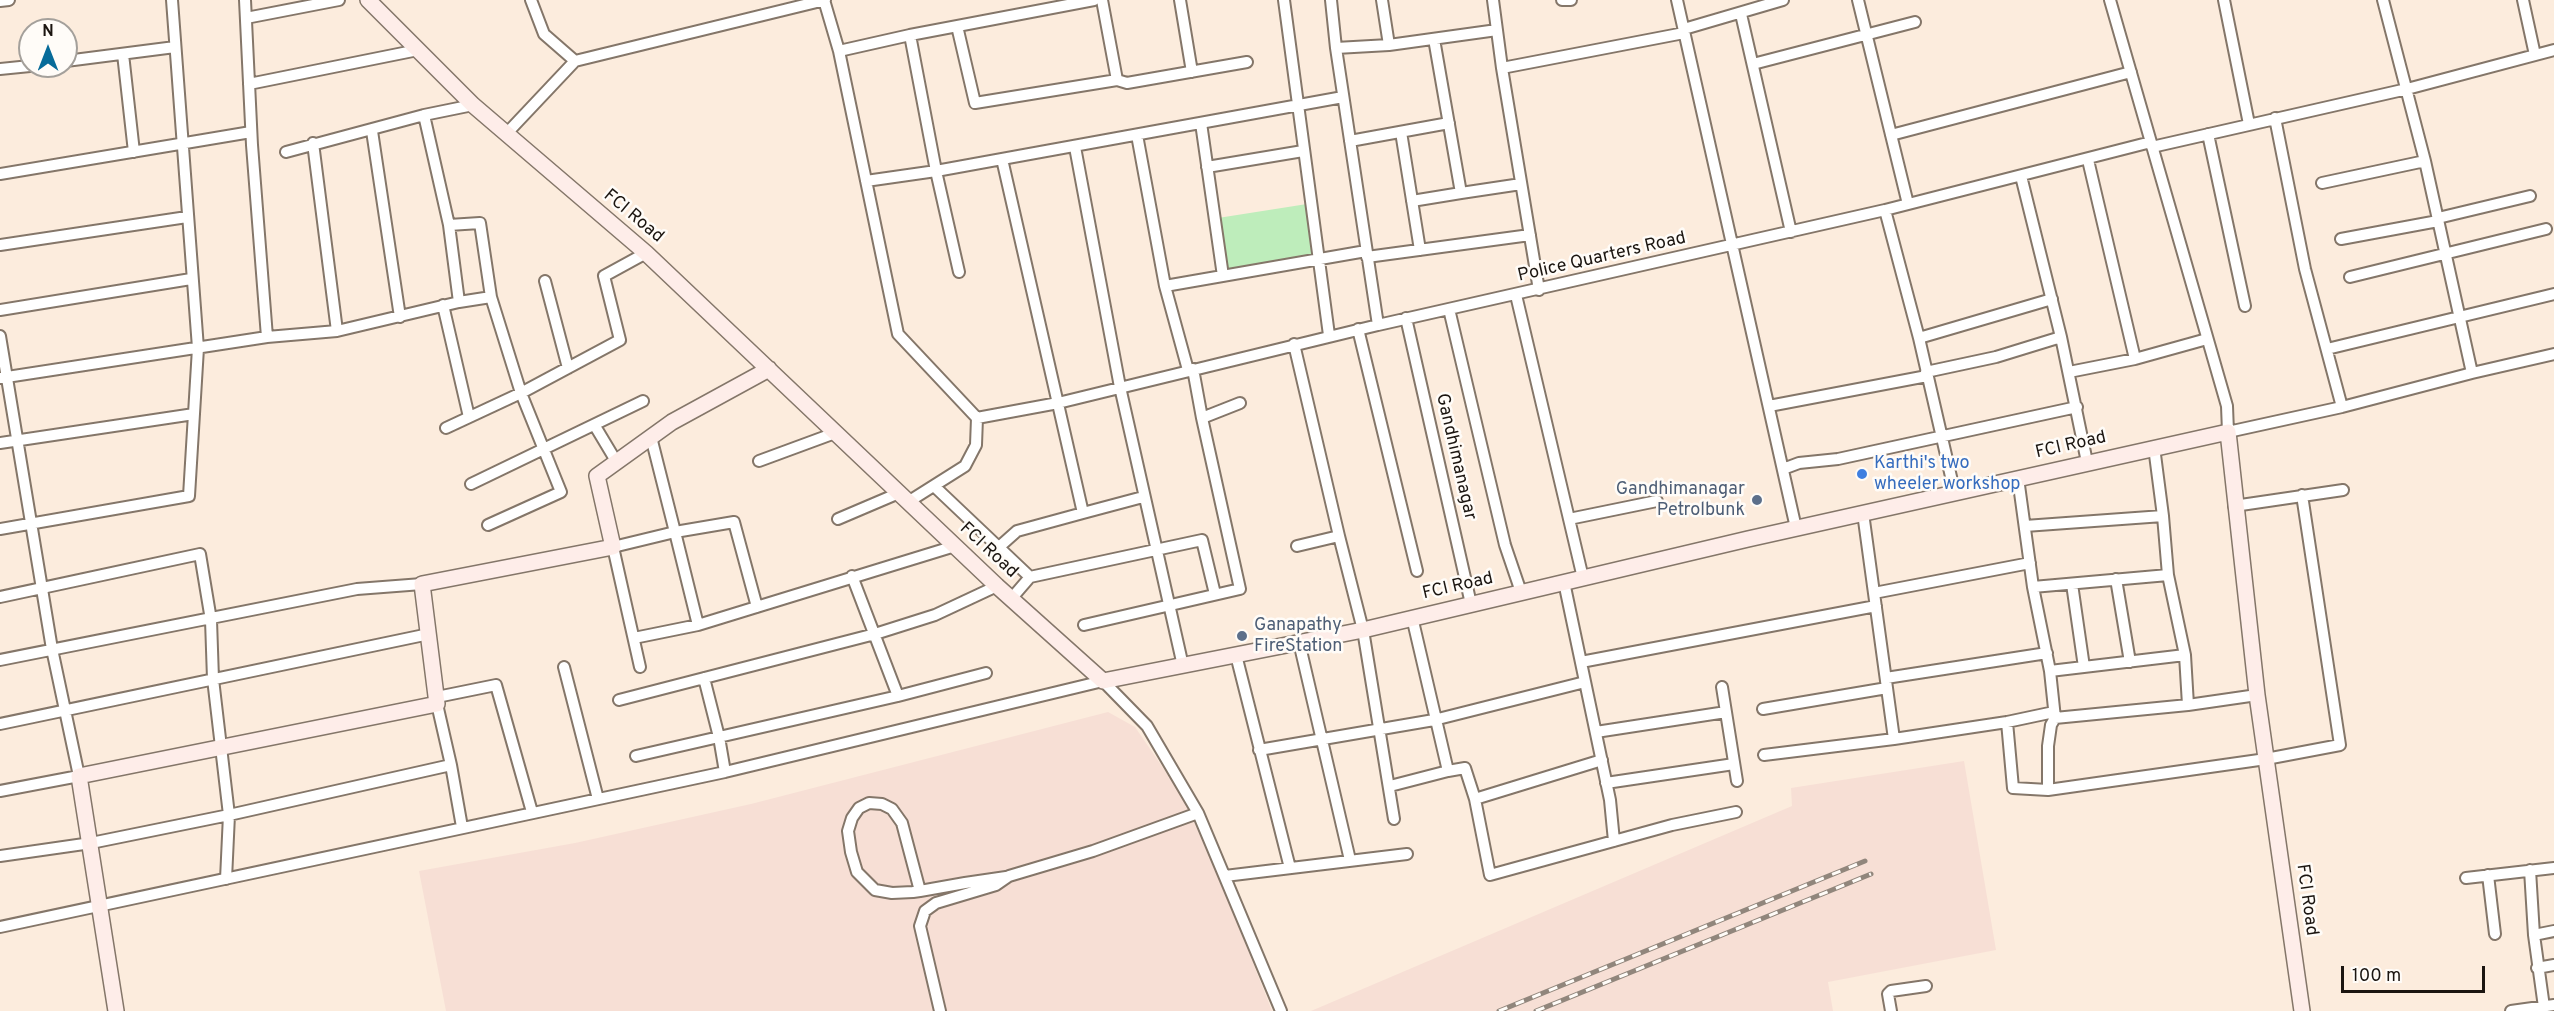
<!DOCTYPE html>
<html>
<head>
<meta charset="utf-8">
<style>
	body { margin:0 }
	#map { position:relative; width:2554px; height:1011px; overflow:hidden; background:#fcecdd; font-family:Overpass,sans-serif }
	canvas { display:block }
	.north { position:absolute; left:18px; top:18px; width:60px; height:60px; box-sizing:border-box; background:#fffcf8; border:2px solid #a4a09b; border-radius:50%; rotate:0deg; font-size:16px; font-weight:700; line-height:24px; text-align:center; color:#1b1510 }
	.north::after { content:''; display:block; margin:auto; width:21px; height:27px; background:#076b99; clip-path:polygon(50% 0,100% 100%,50% 72%,0 100%) }
	.scale { position:absolute; left:2341px; top:966px; width:144px; height:27px; box-sizing:border-box; border:3px solid #1b1510; border-top:0; padding-left:8px; font-size:18px; line-height:21px; white-space:nowrap; color:#1b1510; -webkit-text-stroke:4px #fffcf8; paint-order:stroke }
</style>
</head>
<body>
<div id="map">
<canvas width="2554" height="1011"></canvas>
<div class="north">N</div>
<div class="scale">100 m</div>
</div>
<script>
const ctx = document.querySelector('canvas').getContext('2d');
ctx.lineJoin = 'round';
function fill(path, color) {
  ctx.fillStyle = color;
  ctx.fill(path, 'evenodd');
}
function poly(rows) {
  const path = new Path2D();
  for (const r of rows) {
    path.moveTo(r[0], r[1]);
    for (let i = 2; i < r.length; i += 2) path.lineTo(r[i], r[i + 1]);
  }
  return path;
}
function strokePath(path, color, width, dash) {
  ctx.strokeStyle = color;
  ctx.lineWidth = width;
  ctx.lineCap = dash ? 'butt' : 'round';
  ctx.setLineDash(dash || []);
  ctx.stroke(path);
}
function label(font, color, halo, rows, align = 'center') {
  ctx.font = font + ' Overpass,sans-serif';
  ctx.lineWidth = 5;
  ctx.setLineDash([]);
  ctx.textBaseline = 'middle';
  ctx.strokeStyle = halo;
  ctx.fillStyle = color;
  for (const [text, x, y, turn = 0] of rows) {
    ctx.save();
    ctx.translate(x, y);
    ctx.rotate((+turn || 0) * Math.PI / 180);
    ctx.textAlign = isNaN(turn) ? turn : align;
    if (halo) ctx.strokeText(text, 0, 0);
    ctx.fillText(text, 0, 0);
    ctx.restore();
  }
}
const industrial = poly([
	[1108,712,1135,727,1183,797,1223,887,1272,1011,446,1011,419,871,575,843,751,804],
	[1964,761,1996,950,1828,982,1833,1011,1311,1011,1792,806,1791,788]
]);
const green = poly([
	[1307,204,1314,257,1225,272,1218,218]
]);
const street = poly([
	[245,0,252,145,267,337],
	[531,0,544,34,575,61],
	[824,0,839,51],
	[1094,0,910,35,839,51,898,334,977,418,1058,403,1378,325],
	[1102,0,1117,80],
	[1180,0,1192,72],
	[1284,0,1329,335],
	[1331,0,1336,48,1378,325,1885,210,2151,142],
	[1382,0,1389,45,1497,30],
	[1493,0,1502,68],
	[1562,0,1571,0],
	[1677,0,1796,528],
	[1858,0,1908,204],
	[2110,0,2227,406,2228,432,2342,407,2472,373,2425,161,2383,0],
	[2224,0,2249,124],
	[2523,0,2535,55],
	[0,1,9,0],
	[1741,14,1791,232],
	[246,18,339,0],
	[957,26,975,103,1117,80,1127,83,1247,62],
	[1684,29,1783,0],
	[910,35,936,171,1002,159],
	[1434,39,1461,193,1521,184],
	[1336,48,1389,45],
	[123,54,134,152],
	[66,61,175,47],
	[1753,64,1915,22],
	[0,69,30,66],
	[249,84,418,50],
	[2275,118,2305,269,2342,407],
	[1201,123,1223,276],
	[372,131,400,317],
	[508,132,575,61,825,0],
	[1401,132,1420,250],
	[2208,134,2245,306],
	[1137,135,1165,286,1188,370],
	[1891,135,2131,72],
	[1350,141,1449,123],
	[313,143,337,331],
	[1075,147,1120,387,1183,666],
	[2152,147,2407,89,2554,50],
	[286,152,424,115],
	[2088,160,2135,359],
	[1207,167,1303,151],
	[0,174,251,132],
	[2021,176,2061,337],
	[866,181,936,171,959,272],
	[2322,183,2425,161],
	[1412,201,1461,193],
	[1885,210,1919,338,1955,494],
	[2438,218,2530,196],
	[449,225,480,223,491,297,521,393,561,492,488,525],
	[2341,239,2438,221],
	[0,245,187,217],
	[1367,257,1530,235],
	[2350,277,2546,229],
	[545,281,568,368],
	[1165,286,1366,251],
	[1539,290,1502,68,1684,33],
	[1516,295,1583,578],
	[459,302,491,297],
	[443,305,469,417],
	[1449,309,1505,545,1521,592],
	[0,310,191,279],
	[1406,318,1471,604],
	[1358,329,1417,571],
	[0,336,52,649,79,776,0,791],
	[1919,338,2052,299],
	[1294,344,1339,536],
	[2327,349,2554,294],
	[1193,369,1202,418],
	[1926,372,1996,357,2061,337,2087,462],
	[2069,372,2135,359,2207,339],
	[2472,373,2554,354],
	[0,378,267,337,337,331,459,302,449,225,424,115,473,105],
	[1769,406,1927,376],
	[595,426,616,461],
	[446,428,521,393,620,340,604,276,646,253],
	[0,443,194,414],
	[2154,447,2163,516],
	[759,461,835,433],
	[1783,469,1799,463,1838,459,2077,407],
	[2018,478,2033,587,2050,671,2055,718,2051,725,2048,746,2048,790,2266,759,2340,745,2302,495],
	[471,484,643,401],
	[934,486,1030,577,1202,540,1215,594],
	[1143,497,1083,513,1002,159,1343,97],
	[908,502,965,466,976,445,977,418],
	[2234,506,2343,490],
	[1863,513,1894,739,2007,722,2054,712],
	[838,519,899,493],
	[1569,519,1657,501],
	[2025,526,2163,516,2168,575,2185,655,2188,705],
	[0,529,189,496,198,348,172,0],
	[1297,546,1339,536,1363,630,1394,819],
	[999,547,1017,531,1083,513],
	[852,576,898,696,986,673],
	[2116,579,2130,662],
	[1564,582,1610,800,1614,841],
	[2072,584,2084,667],
	[2033,587,2168,575],
	[1874,593,2030,563],
	[0,597,200,554,211,620,213,679,229,815,226,879],
	[1011,599,1030,577],
	[698,625,675,532,734,522,757,607],
	[1084,625,1240,589,1202,418,1240,403],
	[634,638,698,625,955,546],
	[1299,642,1350,860],
	[1236,655,1290,868],
	[0,660,357,589,422,584],
	[1581,662,1876,606],
	[564,667,598,799],
	[640,667,613,547,675,532,651,437],
	[2050,671,2185,655],
	[704,678,719,737,898,696],
	[1886,678,2047,653],
	[1722,687,1737,781],
	[437,697,496,685,532,812],
	[619,700,875,634,935,615,997,586],
	[1763,709,1887,688],
	[2055,718,2188,705,2257,695],
	[2007,722,2013,788,2048,790],
	[0,724,429,634],
	[1596,732,1726,712],
	[1259,750,1434,720,1585,682],
	[1764,755,1894,739],
	[636,756,719,737,725,772],
	[1602,760,1475,799,1490,875,1672,825,1736,812],
	[451,765,462,827],
	[1448,771,1465,768,1475,799],
	[1606,783,1734,764],
	[1390,786,1448,771,1412,617],
	[0,856,91,843,229,815,451,765,437,704],
	[2530,870,2534,935,2544,1007],
	[2488,875,2495,934],
	[1225,876,1407,854],
	[2466,878,2554,868],
	[920,891,902,823,892,809,882,804,869,803,859,808,852,818,848,831,851,852,857,872,875,890,892,893,913,892,920,891,965,883,1006,877],
	[0,927,725,772,1103,681,1147,726,1198,813,1281,1011],
	[2534,935,2554,931],
	[2537,968,2554,965],
	[940,1011,920,926,925,911,936,903,996,885,1009,876,1093,851,1198,813],
	[1891,1011,1888,994,1891,991,1926,986],
	[2511,1011,2554,1005]
]);
const secondary = poly([
	[368,0,473,105,646,253,997,586,1103,681,1363,630,1748,539,2228,432,2257,695,2302,1011],
	[116,1011,79,776,437,704,422,584,613,547,597,476,672,422,769,369]
]);
const rail = poly([
	[1499,1011,1865,861],
	[1536,1011,1871,874]
]);
const markers = [
	[1862,474,6,"#3f7fe0"],
	[1757,500,6,"#5c6f8a"],
	[1242,636,6,"#5c6f8a"]
];
const streetNames = [
	["FCI Road",633,217,40],
	["Police Quarters Road",1602,258,-13],
	["FCI Road",2071,446,-13],
	["Gandhimanagar",1455,457,77],
	["FCI Road",988,551,43],
	["FCI Road",1458,587,-13],
	["FCI Road",2306,900,82]
];
const shopNames = [
	["Karthi's two",1874,464],
	["wheeler workshop",1874,485]
];
const serviceNames = [
	["Gandhimanagar",1745,490],
	["Petrolbunk",1745,511],
	["Ganapathy",1254,626,"left"],
	["FireStation",1254,647,"left"]
];
fill(industrial, '#f7dfd5');
fill(green, '#beedbb');
strokePath(street, '#847669', 14);
strokePath(secondary, '#847669', 18);
strokePath(street, '#fff', 10);
strokePath(secondary, '#feede9', 15);
strokePath(rail, '#91867c', 5);
strokePath(rail, '#fffcf8', 3, [9]);
for (const [x, y, r, color] of markers) {
  const dot = new Path2D();
  dot.arc(x, y, r, 0, 2 * Math.PI);
  ctx.fillStyle = color;
  ctx.fill(dot);
  strokePath(dot, '#fffcf8', 2);
}
label('18px', '#1b1510', '#fffcf8', streetNames);
label('18px', '#366cbe', '#fffcf8', shopNames, 'left');
label('18px', '#4e5e75', '#fffcf8', serviceNames, 'right');
</script>
</body>
</html>
